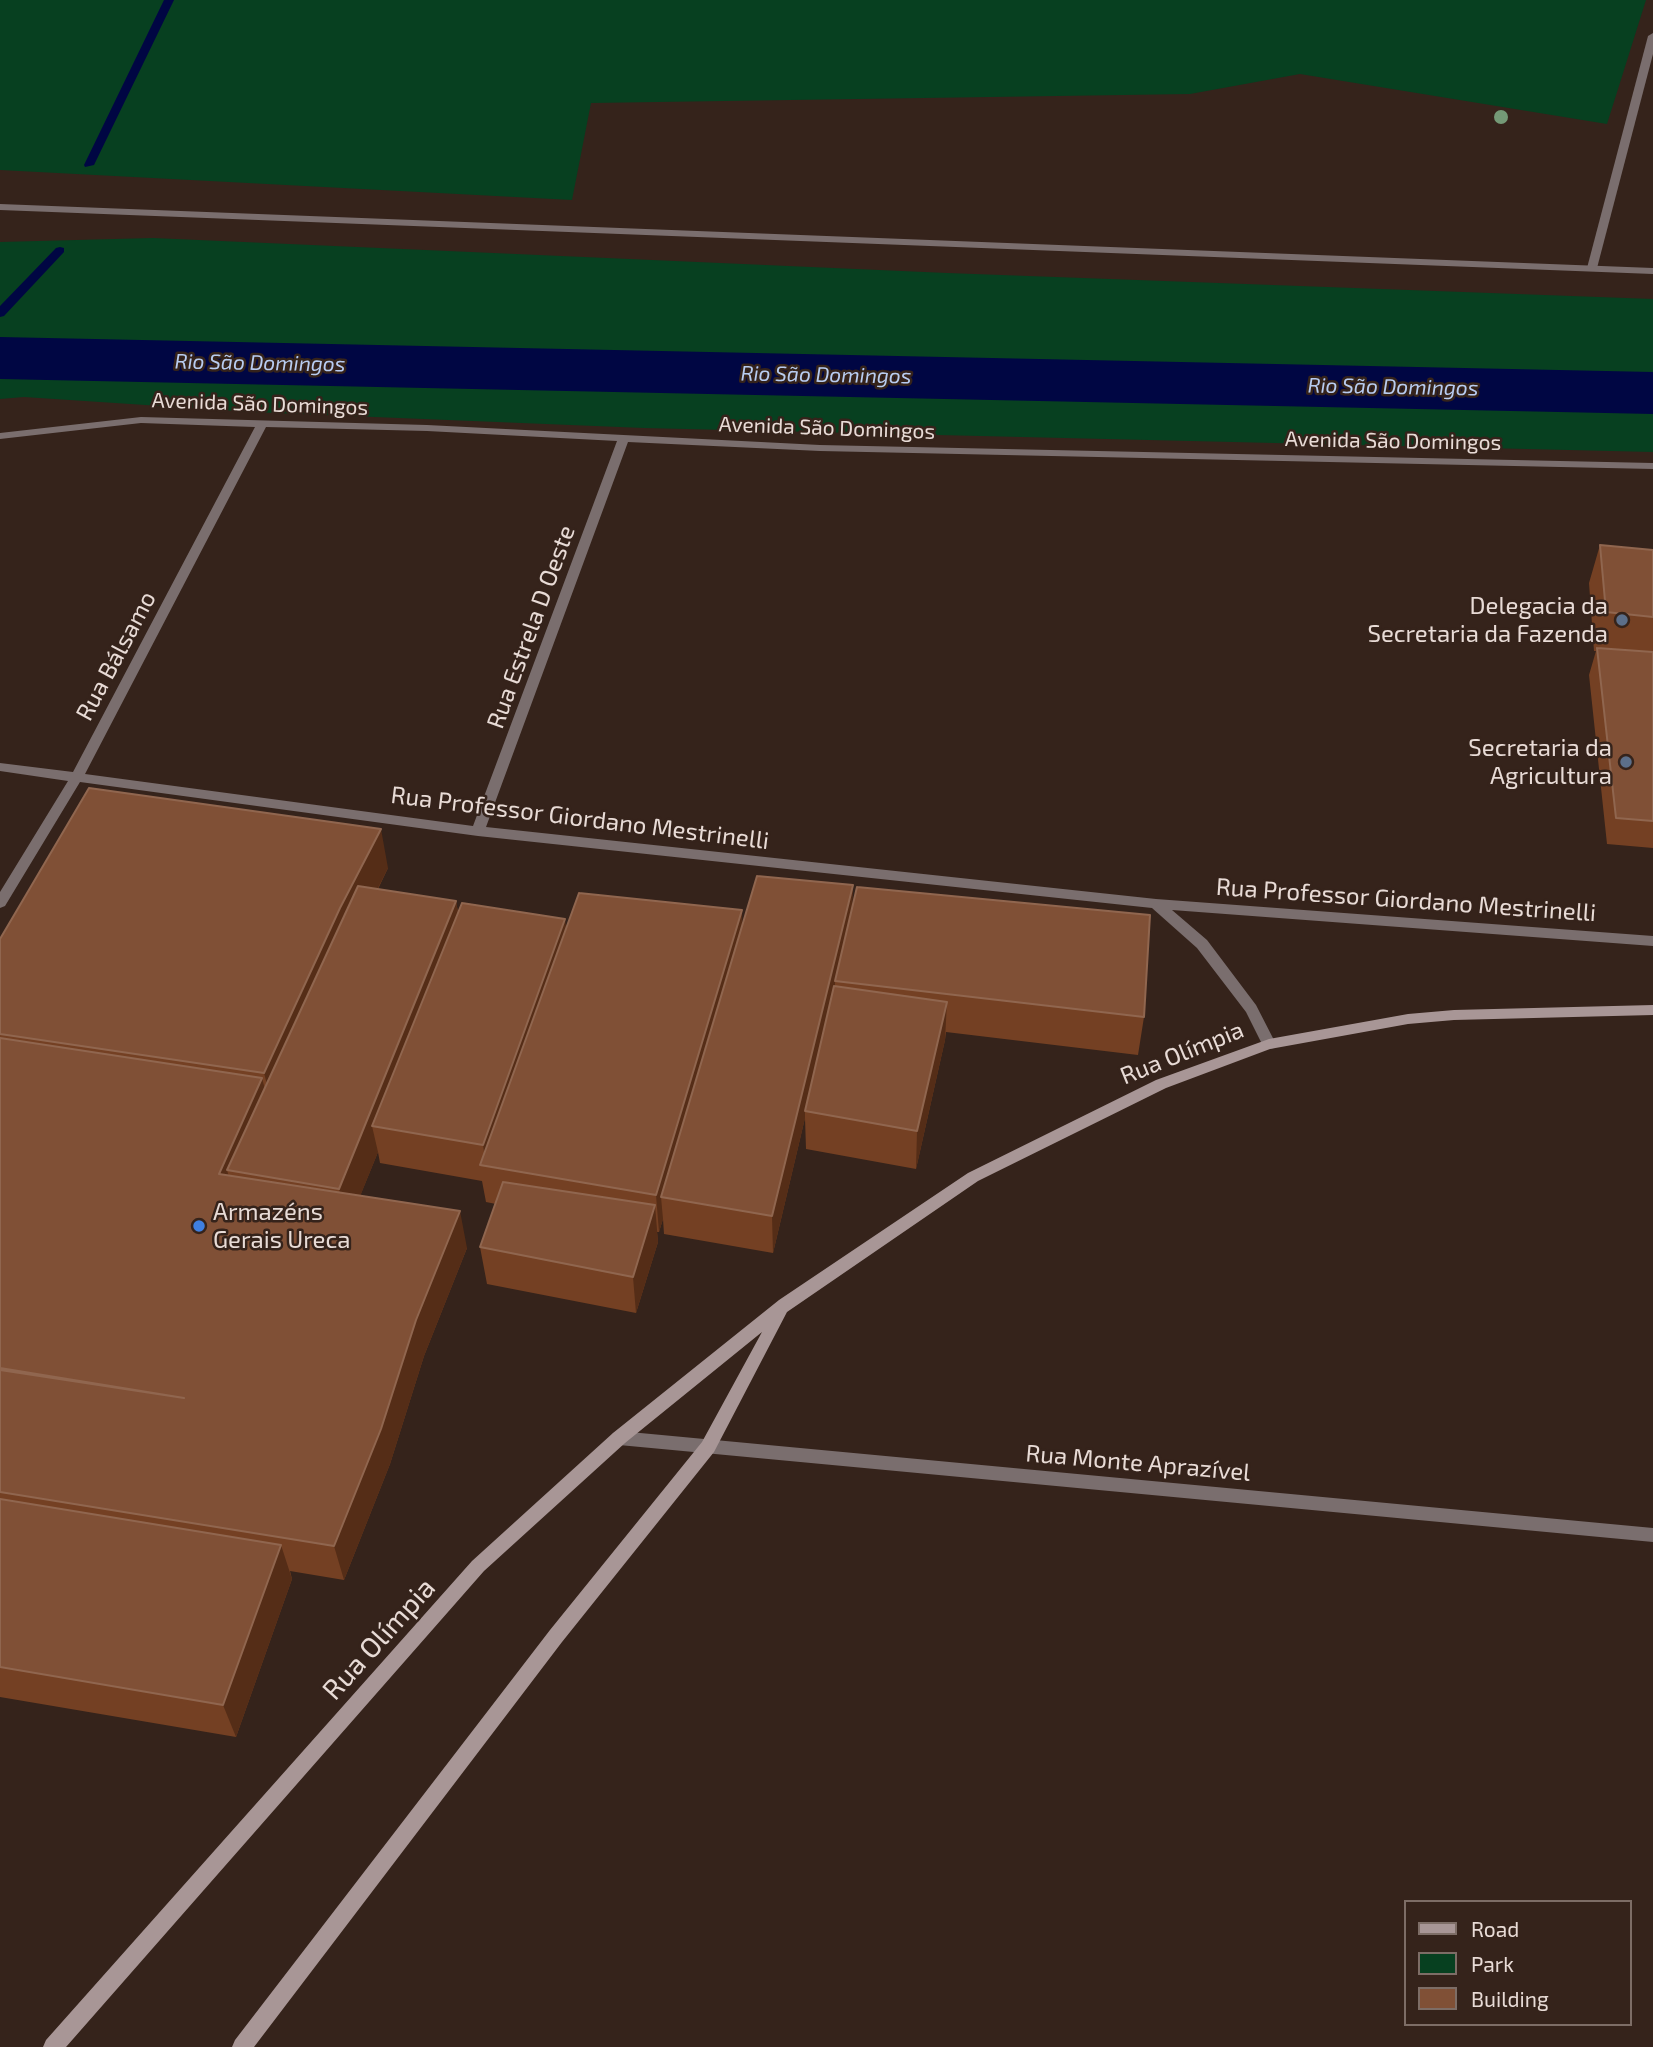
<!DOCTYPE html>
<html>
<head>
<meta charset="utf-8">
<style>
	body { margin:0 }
	#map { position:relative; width:1653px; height:2047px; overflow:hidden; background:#35231b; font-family:"Exo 2",sans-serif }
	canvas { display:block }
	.legend { position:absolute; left:1404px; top:1900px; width:228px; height:126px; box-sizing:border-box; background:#35231b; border:2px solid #7d6d66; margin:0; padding:9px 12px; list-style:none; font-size:21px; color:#e8dbd6 }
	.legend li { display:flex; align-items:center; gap:14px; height:35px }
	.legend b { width:35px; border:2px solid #7d6d66 }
</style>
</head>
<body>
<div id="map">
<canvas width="1653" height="2047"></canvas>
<ul class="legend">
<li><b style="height:9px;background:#a89696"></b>Road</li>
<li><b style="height:19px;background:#074020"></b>Park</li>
<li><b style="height:19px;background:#805036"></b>Building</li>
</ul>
</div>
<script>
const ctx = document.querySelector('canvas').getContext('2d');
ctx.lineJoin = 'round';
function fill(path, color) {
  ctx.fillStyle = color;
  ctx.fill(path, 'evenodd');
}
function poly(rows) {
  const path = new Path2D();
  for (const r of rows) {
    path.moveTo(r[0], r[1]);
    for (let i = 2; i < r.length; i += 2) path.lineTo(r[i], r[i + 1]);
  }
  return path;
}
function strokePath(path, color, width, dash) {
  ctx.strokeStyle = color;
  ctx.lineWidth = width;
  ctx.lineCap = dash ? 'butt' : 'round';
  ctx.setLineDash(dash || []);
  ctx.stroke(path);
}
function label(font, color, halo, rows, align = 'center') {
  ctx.font = font + ' "Exo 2",sans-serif';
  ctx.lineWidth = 5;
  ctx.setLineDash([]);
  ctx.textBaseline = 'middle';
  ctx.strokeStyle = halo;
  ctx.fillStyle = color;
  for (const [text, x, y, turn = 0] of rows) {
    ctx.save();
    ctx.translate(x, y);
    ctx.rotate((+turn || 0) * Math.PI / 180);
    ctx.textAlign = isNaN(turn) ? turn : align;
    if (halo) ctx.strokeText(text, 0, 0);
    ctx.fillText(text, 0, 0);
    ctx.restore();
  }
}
const green = poly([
	[0,0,1646,0,1607,124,1300,74,1190,94,591,103,572,200,0,170],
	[153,238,947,273,1653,299,1653,452,644,428,252,412,24,397,0,399,0,242]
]);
const stream = poly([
	[164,0,174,0,94,165,85,167,84,165,164,0],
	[60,247,64,248,64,252,4,316,0,317,0,306,56,248,60,247]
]);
const river = poly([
	[0,337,1653,372,1653,414,0,379,0,337]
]);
const service = poly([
	[1653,33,1653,54,1597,268,1592,271,1588,270,1587,268,1648,36,1653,33]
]);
const minor = poly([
	[141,417,427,425,820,445,1653,463,1653,469,820,451,628,442,486,827,1156,899,1653,936,1653,946,1172,910,1207,940,1256,1005,1276,1044,1274,1048,1269,1049,1264,1048,1246,1012,1197,948,1152,908,478,836,80,782,5,906,0,908,0,892,68,781,0,771,0,763,73,772,255,427,141,423,0,439,0,433,141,417],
	[266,427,427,431,617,441,473,826,85,774,266,427],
	[619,1431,1653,1528,1653,1542,619,1445,613,1443,611,1438,613,1433,619,1431]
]);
const tertiary = poly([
	[0,204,1653,268,1653,274,0,210,0,204]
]);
const secondary = poly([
	[1653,1005,1653,1015,1454,1020,1408,1024,1270,1049,1166,1088,978,1181,787,1312,714,1452,562,1642,254,2047,232,2047,235,2040,550,1630,702,1442,762,1332,625,1443,484,1571,66,2047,43,2047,46,2040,472,1561,613,1433,779,1300,968,1173,1156,1080,1269,1039,1408,1014,1454,1010,1653,1005]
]);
const trees = [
	[1501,117]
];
const wall = poly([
	[1600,545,1653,550,1653,848,1607,844,1589,675,1596,651,1594,651,1589,583],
	[388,868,378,889,456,901,458,912,566,927,742,926,853,906,1144,1017,1138,1055,946,1032,945,1040,916,1169,806,1149,805,1118,773,1253,664,1234,663,1219,659,1232,657,1232,658,1242,636,1313,487,1284,480,1247,496,1204,486,1202,482,1181,380,1163,378,1152,360,1196,467,1248,424,1356,390,1464,344,1580,290,1571,292,1579,236,1737,0,1697,0,939]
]);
const shadedWall = poly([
	[381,829,388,868,349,946,274,1111,264,1073,340,908],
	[853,885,852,923,835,981,835,994,805,1111,805,1118,773,1253,772,1216],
	[456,901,462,939,372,1126,378,1152,348,1226,339,1189],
	[742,910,743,948,661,1197,663,1219,659,1232,656,1195],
	[565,919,570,957,486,1166,483,1145],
	[947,1002,945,1040,916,1169,917,1131],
	[262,1078,272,1116,227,1170,235,1199,219,1174],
	[655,1205,658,1242,636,1313,633,1277],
	[460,1211,467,1248,424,1356,390,1464,344,1580,334,1546,416,1320],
	[281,1545,292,1579,236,1737,223,1705]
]);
const building = poly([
	[1600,545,1653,550,1653,617,1606,612,1600,545],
	[1597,648,1653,652,1653,821,1616,818,1597,648],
	[89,788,381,829,340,908,264,1073,0,1034,0,939,89,788],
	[757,876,853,885,772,1216,661,1197,757,876],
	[358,886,456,901,339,1189,227,1170,358,886],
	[857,887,1150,915,1144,1017,835,981,857,887],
	[579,893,742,910,656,1195,480,1165,579,893],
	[462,903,565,919,483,1145,372,1126,462,903],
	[834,986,947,1002,917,1131,805,1111,834,986],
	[0,1038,262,1078,219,1174,460,1211,416,1320,381,1429,334,1546,0,1492,0,1370,184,1398,0,1368,0,1038],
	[503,1182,655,1205,633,1277,480,1247,503,1182],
	[0,1499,281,1545,223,1705,0,1667,0,1499]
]);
const markers = [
	[1622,620,7,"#5c6f8a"],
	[1626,762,7,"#5c6f8a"],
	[199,1226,7,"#3f7fe0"]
];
const farWaternames = [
	["Rio São Domingos",260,363,1],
	["Rio São Domingos",826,375,1],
	["Rio São Domingos",1393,387,1]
];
const farStreetnames = [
	["Avenida São Domingos",260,404,2],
	["Avenida São Domingos",827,428,2],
	["Avenida São Domingos",1393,441,1]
];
const poiNames = [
	["Delegacia da",1608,606],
	["Secretaria da Fazenda",1608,634],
	["Secretaria da",1612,748],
	["Agricultura",1612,776],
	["Armazéns",213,1212,"left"],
	["Gerais Ureca",213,1240,"left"]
];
const streetNames = [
	["Rua Estrela D Oeste",531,627,-70],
	["Rua Bálsamo",116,656,-62],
	["Rua Professor Giordano Mestrinelli",580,818,7],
	["Rua Professor Giordano Mestrinelli",1406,900,4],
	["Rua Olímpia",1182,1053,-22],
	["Rua Monte Aprazível",1138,1463,5]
];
const nearStreetnames = [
	["Rua Olímpia",379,1639,-48]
];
fill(green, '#074020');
fill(stream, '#000643');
fill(river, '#000643');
fill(service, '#7a6e6e');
fill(minor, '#7a6e6e');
fill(tertiary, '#7a6e6e');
fill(secondary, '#a89696');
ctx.fillStyle = '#749976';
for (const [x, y] of trees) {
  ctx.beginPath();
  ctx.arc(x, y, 7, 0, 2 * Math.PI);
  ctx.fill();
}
fill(wall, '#744023');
fill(shadedWall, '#552d17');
fill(building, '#805036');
strokePath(building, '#90664f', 2);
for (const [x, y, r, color] of markers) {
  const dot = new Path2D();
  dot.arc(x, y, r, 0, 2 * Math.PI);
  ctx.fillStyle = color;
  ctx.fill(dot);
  strokePath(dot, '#35231b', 2.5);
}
label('italic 21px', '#b8ccf1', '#35231b', farWaternames);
label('21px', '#e8dbd6', '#35231b', farStreetnames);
label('24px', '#e8dbd6', '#35231b', poiNames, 'right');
label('24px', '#e8dbd6', '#35231b', streetNames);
label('28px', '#e8dbd6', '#35231b', nearStreetnames);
</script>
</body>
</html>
